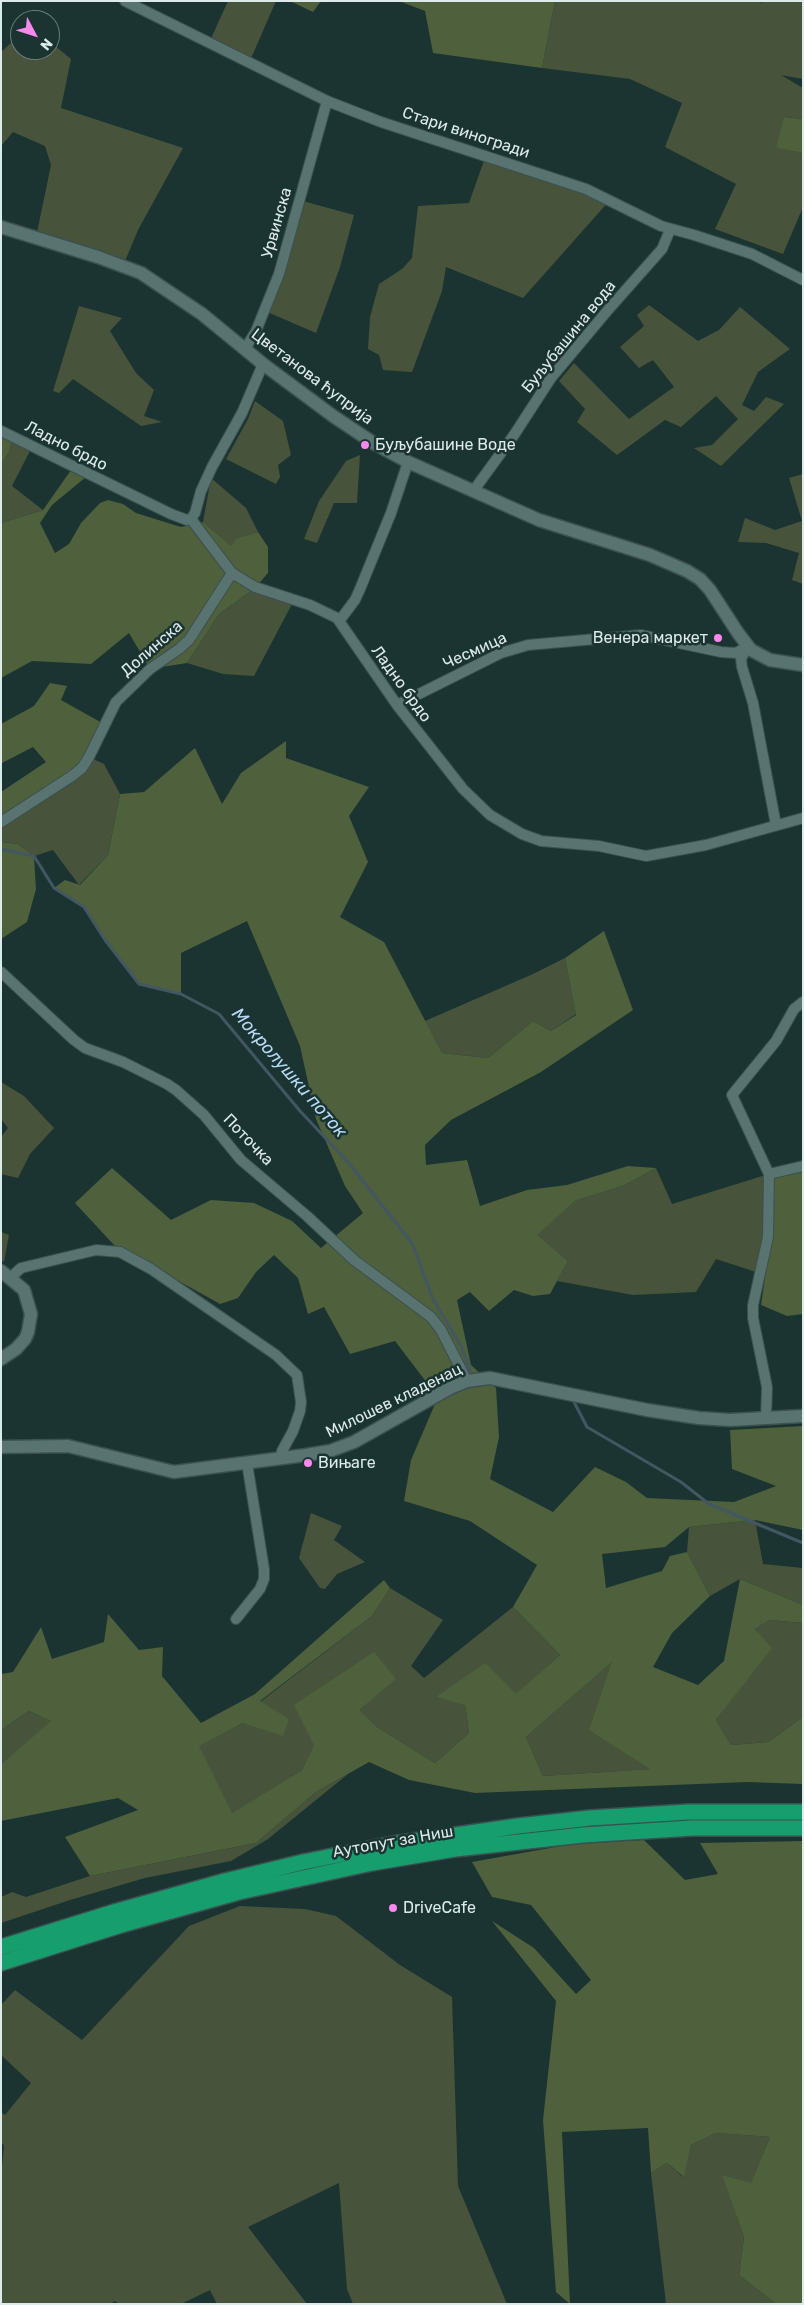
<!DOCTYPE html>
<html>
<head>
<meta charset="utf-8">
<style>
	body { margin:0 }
	#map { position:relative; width:804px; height:2305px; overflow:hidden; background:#1b3432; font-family:Rubik,sans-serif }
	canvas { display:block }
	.frame { position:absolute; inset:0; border:2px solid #dcebe9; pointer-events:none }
	.north { position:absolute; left:10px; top:10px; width:50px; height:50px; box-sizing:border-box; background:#1b3432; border:1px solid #687d7b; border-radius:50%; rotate:130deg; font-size:14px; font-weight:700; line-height:20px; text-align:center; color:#dcebe9 }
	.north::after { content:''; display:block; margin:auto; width:18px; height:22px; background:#f788ec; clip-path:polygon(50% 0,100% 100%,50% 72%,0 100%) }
</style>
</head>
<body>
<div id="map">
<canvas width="804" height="2305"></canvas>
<div class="frame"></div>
<div class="north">N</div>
</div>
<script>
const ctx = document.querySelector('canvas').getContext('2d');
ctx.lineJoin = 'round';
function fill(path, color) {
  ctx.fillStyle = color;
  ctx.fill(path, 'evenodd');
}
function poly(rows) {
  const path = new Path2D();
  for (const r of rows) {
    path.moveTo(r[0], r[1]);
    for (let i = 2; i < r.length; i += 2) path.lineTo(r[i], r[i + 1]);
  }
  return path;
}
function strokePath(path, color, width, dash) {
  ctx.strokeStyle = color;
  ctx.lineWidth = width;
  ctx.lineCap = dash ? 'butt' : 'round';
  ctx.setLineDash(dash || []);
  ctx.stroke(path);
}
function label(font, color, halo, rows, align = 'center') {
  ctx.font = font + ' Rubik,sans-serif';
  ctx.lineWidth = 5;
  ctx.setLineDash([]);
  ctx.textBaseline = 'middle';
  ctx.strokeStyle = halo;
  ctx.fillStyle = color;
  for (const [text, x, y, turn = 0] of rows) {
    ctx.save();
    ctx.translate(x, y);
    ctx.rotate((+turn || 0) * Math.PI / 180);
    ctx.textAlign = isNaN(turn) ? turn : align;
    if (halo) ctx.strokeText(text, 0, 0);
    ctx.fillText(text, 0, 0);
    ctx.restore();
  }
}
const green = poly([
	[228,1,276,1,249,63,209,43],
	[555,1,761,1,761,4,763,1,801,1,803,3,803,79,781,75,803,88,803,119,784,117,777,148,803,153,803,207,783,254,715,229,736,184,665,147,682,103,630,79,542,68],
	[12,42,20,42,20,50,50,50,50,45,54,45,71,59,61,108,183,148,138,230,123,266,36,237,51,165,45,146,13,132,1,146,1,52],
	[486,155,610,200,523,298,446,267,442,291,412,372,383,370,379,355,368,349,370,317,379,284,402,269,412,258,418,206,469,203],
	[299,200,354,215,340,267,316,333,265,311],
	[649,305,698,341,719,330,740,307,790,349,758,372,742,405,754,411,766,397,784,404,721,466,694,448,712,445,738,419,716,396,681,427,665,420,617,455,577,422,585,409,559,381,574,363,629,419,674,387,653,360,639,368,620,347,644,326,637,315],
	[79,306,122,318,110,331,136,373,154,390,144,416,162,422,141,426,73,379,59,393,53,391],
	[255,401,283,421,291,455,278,465,280,477,276,484,226,459,248,419],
	[13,436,33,445,12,486,43,510,1,523,1,464,9,452],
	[360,455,357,503,334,503,317,543,304,539,319,501,346,461],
	[803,474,803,584,792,580,799,553,766,543,738,542,745,518,775,530,802,521,789,478],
	[211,478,246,508,258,532,237,538,232,547,203,522],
	[254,589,292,604,254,676,223,674,187,663,219,614],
	[89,757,104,764,120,794,108,855,79,885,53,850,34,856,18,844,1,842,1,827],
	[565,958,576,1014,551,1031,533,1021,488,1058,442,1053,425,1021,533,974],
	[1,1082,24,1096,54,1128,30,1154,18,1178,1,1174,1,1137,8,1128,1,1119],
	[656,1168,672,1204,769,1174,769,1215,759,1273,716,1259,696,1292,633,1295,557,1281,568,1261,536,1235,575,1201,625,1185],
	[1,1232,9,1235,4,1262,1,1260],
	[311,1513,342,1526,334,1540,365,1562,337,1574,325,1589,320,1588,299,1558],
	[755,1520,763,1564,803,1568,803,1605,740,1579,710,1596,687,1552,689,1527],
	[390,1588,443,1620,411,1666,424,1678,513,1607,560,1655,516,1695,436,1697,465,1704,469,1733,435,1763,377,1727,358,1710,314,1746,302,1770,231,1814,198,1746,243,1723,260,1702,372,1616],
	[770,1620,803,1623,803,1717,768,1742,731,1745,716,1720,771,1648,755,1629],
	[613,1661,651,1769,543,1776,526,1737],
	[29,1711,52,1721,1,1764,1,1730],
	[348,1774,268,1839,231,1861,145,1878,70,1900,1,1923,1,1897,12,1892,26,1897,90,1876,256,1843,316,1792],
	[240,1906,305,1909,336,1916,400,1965,452,1997,458,2186,507,2304,353,2304,347,2289,339,2183,248,2227,307,2304,217,2304,210,2290,181,2304,120,2304,114,2301,112,2304,1,2304,1,2179,4,2145,1,2143,1,2112,5,2115,31,2083,1,2055,1,2005,15,1990,82,2040,189,1926],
	[716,2133,770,2137,751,2184,723,2176,744,2237,739,2275,776,2304,666,2304,651,2173,667,2163,683,2177,691,2145]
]);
const forest = poly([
	[290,1,321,1,313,12],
	[399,1,555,1,542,68,433,53,425,11],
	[784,117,803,119,803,153,776,148],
	[1,431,13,436,9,452,1,464],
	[71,470,86,477,52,505,40,523,55,553,69,544,81,523,100,503,108,500,123,504,136,513,181,527,203,522,231,546,237,538,258,532,268,547,268,573,254,589,219,614,187,663,150,669,129,633,91,664,32,661,1,678,1,523,43,510],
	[50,683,67,686,61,700,104,724,72,776,1,828,1,792,46,762,33,747,2,763,1,724,34,706],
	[286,741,286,758,369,787,349,816,368,862,340,917,384,942,442,1053,488,1058,533,1021,551,1031,576,1015,565,958,604,931,633,1010,541,1072,451,1120,425,1145,426,1165,467,1160,480,1206,527,1190,567,1185,628,1166,656,1168,625,1185,575,1201,537,1235,568,1261,550,1294,533,1296,514,1290,489,1311,470,1292,457,1300,471,1365,496,1388,499,1437,490,1479,553,1512,595,1467,626,1482,647,1498,734,1502,776,1486,732,1469,730,1430,803,1426,803,1530,755,1520,689,1527,665,1547,602,1554,606,1588,662,1571,670,1556,687,1552,710,1596,672,1633,653,1667,698,1685,724,1661,740,1579,803,1605,803,1623,770,1620,755,1629,772,1648,716,1720,731,1745,768,1742,803,1717,803,1784,747,1782,475,1793,409,1780,369,1762,316,1792,256,1843,90,1876,65,1837,138,1810,118,1798,1,1821,1,1764,51,1721,29,1711,1,1730,1,1674,13,1672,41,1627,52,1659,104,1642,108,1614,139,1650,163,1647,162,1676,201,1723,255,1694,384,1580,390,1588,372,1616,260,1701,289,1719,283,1736,243,1723,199,1746,232,1813,302,1770,314,1745,294,1705,374,1652,396,1679,359,1710,377,1727,435,1763,469,1733,465,1705,436,1697,485,1663,516,1694,560,1655,513,1607,537,1565,470,1521,404,1501,411,1460,435,1404,424,1379,395,1341,350,1354,324,1307,308,1314,298,1278,274,1255,256,1272,238,1298,220,1304,114,1245,75,1203,112,1168,171,1220,211,1200,254,1203,292,1221,321,1248,363,1213,345,1186,316,1119,300,1046,247,921,181,953,181,994,139,984,99,932,84,907,54,888,65,880,80,885,108,855,120,794,144,792,195,748,222,804,241,773],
	[612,1662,589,1730,650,1769,543,1776,526,1737],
	[1,842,18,844,34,856,36,889,27,922,1,939],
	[803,1172,803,1314,787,1316,761,1305,771,1236,772,1178],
	[644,1840,685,1880,718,1874,700,1843,803,1841,803,2304,776,2304,739,2275,744,2237,722,2175,751,2183,770,2137,716,2133,691,2145,684,2177,667,2163,651,2173,648,2128,562,2132,570,2304,556,2292,543,2120,556,2001,492,1921,534,1948,576,1994,591,1980,531,1905,492,1897,472,1862,572,1844]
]);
const stream = poly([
	[1,849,34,856,54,888,84,907,105,940,139,984,181,994,219,1014,300,1111,347,1161,412,1243,433,1299,461,1346,470,1370],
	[574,1402,587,1427,681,1482,709,1504,803,1543]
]);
const minor = poly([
	[125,1,327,101,381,122,586,189,661,226,694,235,752,254,803,280],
	[245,349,256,331,279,274,327,101],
	[1,431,171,514,187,520,191,519,232,573,255,587,310,605,337,618,397,705,463,789,490,815,522,834,541,841,599,846,646,856,706,845,803,818],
	[474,490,514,435,551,378,608,310,662,249,670,230],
	[191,519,195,513,201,491,212,467,242,413,263,364],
	[340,620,355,600,360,589,391,513,408,462],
	[747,647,741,659,742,667,753,703,776,825],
	[397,705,501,653,528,645,641,635,721,652,736,653,747,647],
	[1,822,72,776,82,768,89,757,116,702,150,669,179,649,189,640,232,573],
	[1,972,74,1040,85,1048,123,1062,167,1084,176,1090,204,1115,241,1160,307,1216,354,1260,431,1317,441,1330,467,1381],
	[769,1174,803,1166],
	[10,1278,21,1268,96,1250,120,1252,151,1269,276,1355,297,1375,301,1402,300,1411,293,1431,282,1451,281,1458],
	[766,1418,767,1387,753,1318,753,1305,768,1237,769,1174,732,1095,776,1041,794,1009,803,1002],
	[236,1619,260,1589,264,1579,264,1569,247,1463]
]);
const tertiary = poly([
	[1,227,98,257,141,273,202,314,263,364,333,416,375,444,408,462,539,520,650,555,687,571,700,579,710,590,738,633,751,650,770,660,803,665],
	[1,1271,24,1290,31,1314,28,1332,25,1339,16,1349,1,1359],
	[1,1447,68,1446,174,1472,306,1455,330,1451,354,1442,450,1388,467,1381,490,1378,647,1410,699,1418,730,1420,803,1416]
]);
const trunk = poly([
	[1,1947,114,1912,225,1881,303,1862,393,1844,518,1826,590,1818,688,1812,803,1812],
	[1,1963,121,1925,239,1892,372,1863,455,1849,583,1835,692,1828,803,1828]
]);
const markers = [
	[365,445,5,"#f788ec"],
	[718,638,5,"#f788ec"],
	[308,1463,5,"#f788ec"],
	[393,1908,5,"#f788ec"]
];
const streetNames = [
	["Стари виногради",466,133,18],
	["Урвинска",277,223,-74],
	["Буљубашина вода",569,337,-51],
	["Цветанова ћуприја",312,377,37],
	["Ладно брдо",66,446,27],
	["Долинска",152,649,-41],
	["Чесмица",475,651,-24],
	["Ладно брдо",401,684,54],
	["Поточка",248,1140,46],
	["Милошев кладенац",394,1401,-26],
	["Аутопут за Ниш",393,1842,-10]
];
const poiNames = [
	["Буљубашине Воде",375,445],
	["Венера маркет",708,638,"right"],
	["Вињаге",318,1463],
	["DriveCafe",403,1908]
];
const waterNames = [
	["Мокролушки поток",289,1073,49]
];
fill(green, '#47543b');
fill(forest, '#4e603c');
strokePath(stream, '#435763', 3);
strokePath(minor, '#3b514f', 12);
strokePath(tertiary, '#3b514f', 15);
strokePath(trunk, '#3b514f', 18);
strokePath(minor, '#587370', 10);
strokePath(tertiary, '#587370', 12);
strokePath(trunk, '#169e6e', 15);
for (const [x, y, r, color] of markers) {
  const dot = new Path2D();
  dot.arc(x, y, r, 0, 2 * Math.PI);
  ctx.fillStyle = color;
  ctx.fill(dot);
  strokePath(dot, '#1b3432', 2);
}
label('16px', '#dcebe9', '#1b3432', streetNames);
label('16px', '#dcebe9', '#1b3432', poiNames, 'left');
label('italic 18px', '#b8d9f6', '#1b3432', waterNames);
</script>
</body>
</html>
